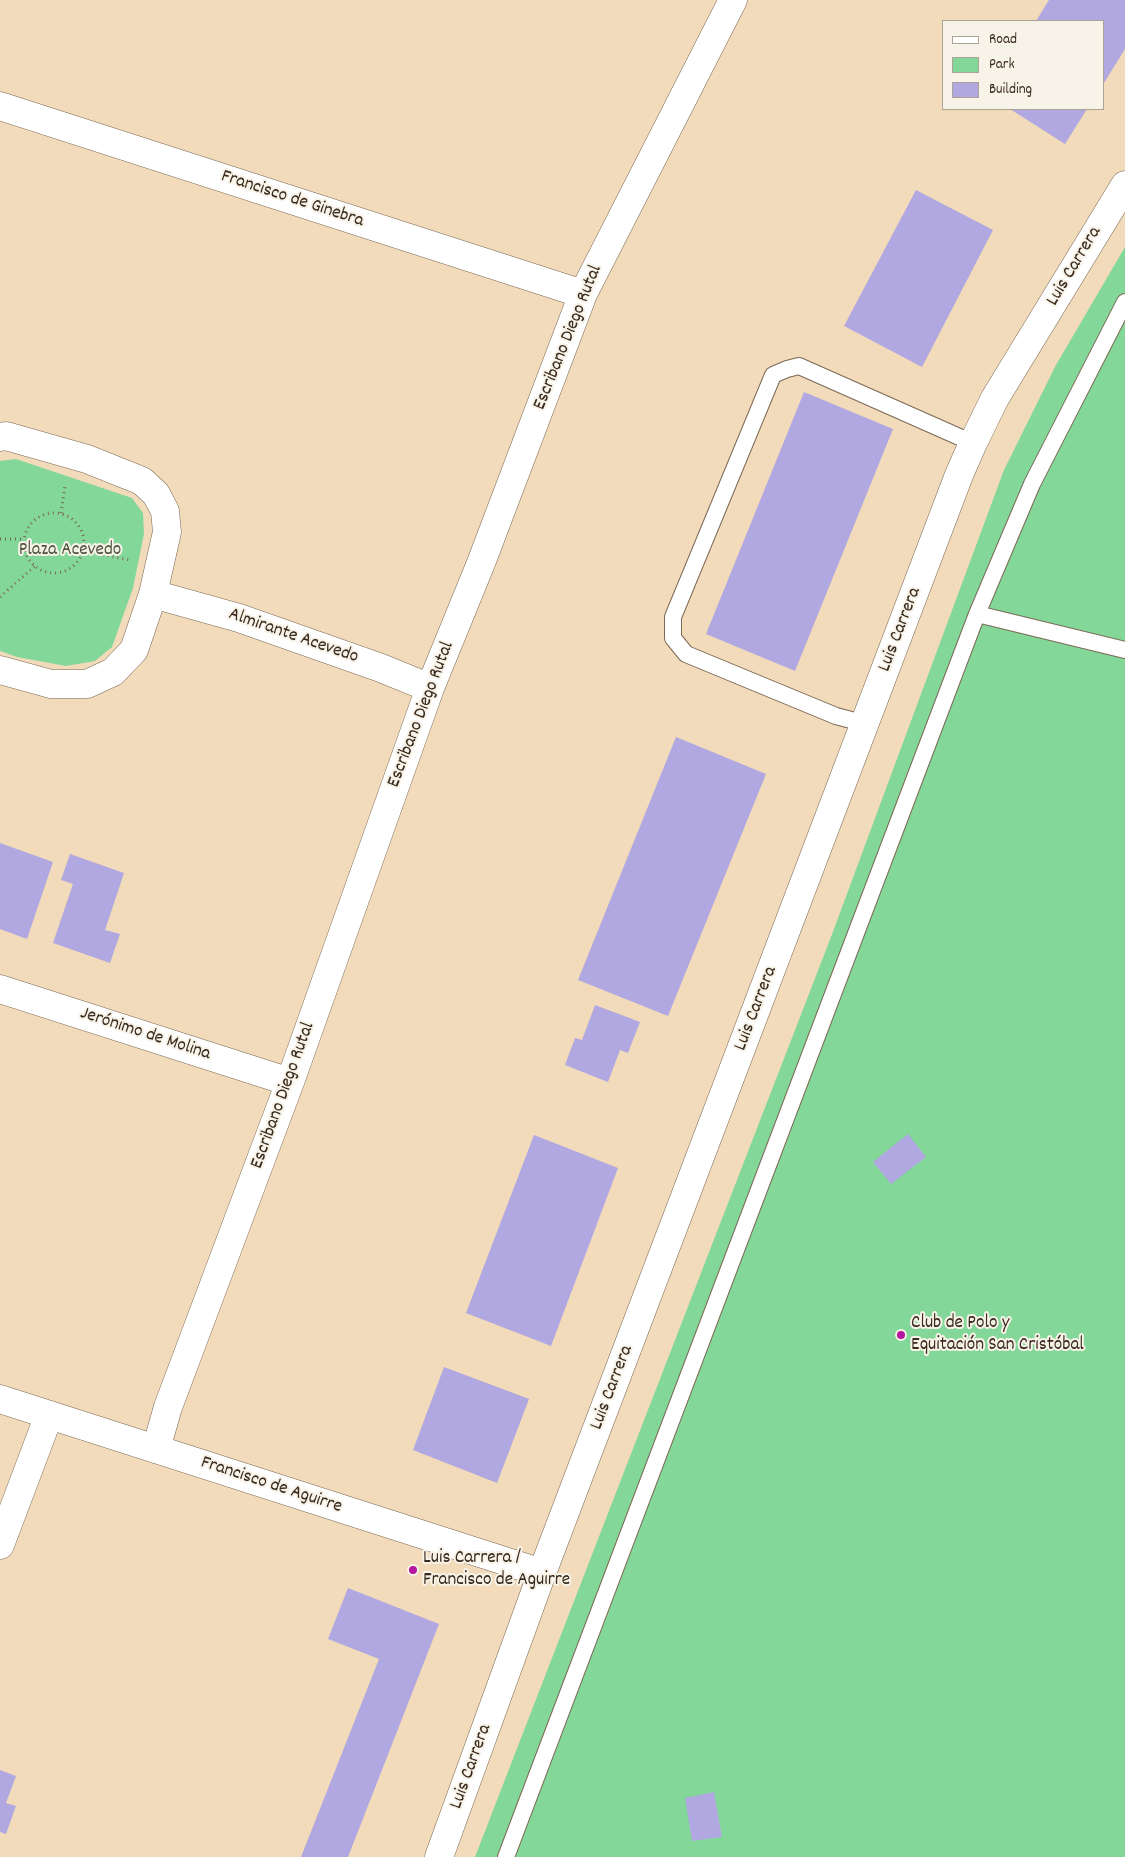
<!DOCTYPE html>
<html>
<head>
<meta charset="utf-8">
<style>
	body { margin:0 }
	#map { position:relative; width:1125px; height:1857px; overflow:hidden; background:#f1dbba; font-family:Dekko,sans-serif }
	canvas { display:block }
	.legend { position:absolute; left:942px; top:20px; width:162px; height:90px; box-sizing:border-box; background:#f7f3e8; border:1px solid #aca397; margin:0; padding:6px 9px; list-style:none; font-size:15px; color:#3b2a1e }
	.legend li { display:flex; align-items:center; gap:10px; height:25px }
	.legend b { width:25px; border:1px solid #aca397 }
</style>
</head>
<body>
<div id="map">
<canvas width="1125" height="1857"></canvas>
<ul class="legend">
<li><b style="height:6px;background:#fff"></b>Road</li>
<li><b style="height:14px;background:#83d799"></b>Park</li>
<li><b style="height:14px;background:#b1a7e1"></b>Building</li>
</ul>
</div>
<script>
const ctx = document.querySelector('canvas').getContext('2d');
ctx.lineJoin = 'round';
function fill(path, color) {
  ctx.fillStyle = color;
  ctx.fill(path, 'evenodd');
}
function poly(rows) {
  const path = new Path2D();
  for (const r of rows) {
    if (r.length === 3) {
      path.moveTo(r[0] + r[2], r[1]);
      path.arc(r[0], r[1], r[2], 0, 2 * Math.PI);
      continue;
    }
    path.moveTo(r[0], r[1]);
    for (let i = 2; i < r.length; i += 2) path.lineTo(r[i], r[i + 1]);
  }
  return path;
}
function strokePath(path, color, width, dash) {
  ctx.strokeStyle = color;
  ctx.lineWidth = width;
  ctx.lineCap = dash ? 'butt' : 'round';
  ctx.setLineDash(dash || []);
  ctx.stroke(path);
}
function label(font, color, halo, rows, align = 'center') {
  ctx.font = font + ' Dekko,sans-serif';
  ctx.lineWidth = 4;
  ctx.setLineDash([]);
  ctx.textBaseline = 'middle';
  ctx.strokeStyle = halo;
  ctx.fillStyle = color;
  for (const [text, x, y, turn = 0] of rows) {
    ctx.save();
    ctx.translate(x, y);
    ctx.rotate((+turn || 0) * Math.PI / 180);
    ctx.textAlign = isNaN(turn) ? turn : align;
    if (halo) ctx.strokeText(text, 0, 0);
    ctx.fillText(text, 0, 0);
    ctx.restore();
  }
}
const green = poly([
	[1125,247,1125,1857,475,1857,831,937,1004,470,1056,365],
	[16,459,132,498,143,513,144,534,133,588,112,647,95,661,66,666,17,657,0,651,0,461]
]);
const building = poly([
	[1049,0,1125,0,1125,49,1104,83,1104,21,1036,21],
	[1010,109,1087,109,1065,144],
	[916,190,993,230,922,367,844,326],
	[804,392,893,429,795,671,706,634],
	[676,737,766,774,668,1016,578,980],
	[0,843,53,862,27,939,0,929],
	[70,854,124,873,105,930,120,934,110,963,53,943,73,884,61,880],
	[595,1005,640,1022,628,1053,620,1050,608,1082,565,1065,575,1038,582,1040],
	[908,1134,926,1157,891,1184,873,1162],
	[534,1135,618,1168,551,1346,466,1313],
	[444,1367,529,1399,497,1483,413,1450],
	[348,1588,439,1624,348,1857,301,1857,379,1659,328,1639],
	[0,1770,16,1776,6,1803,16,1806,6,1834,0,1832],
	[714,1792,722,1837,692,1841,685,1798]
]);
const path = poly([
	[54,543,30],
	[61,513,65,486],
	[0,539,24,539],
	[83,551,130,560],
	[0,597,35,566]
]);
const service = poly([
	[977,614,1125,650],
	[866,724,836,716,686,654,673,638,673,617,773,375,787,369,799,366,973,443],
	[506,1857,977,614,1032,484,1125,302]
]);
const minor = poly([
	[0,106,583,294],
	[0,437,6,436,87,459,142,481,156,494,165,511,167,532,153,594,134,650,113,672,87,684,51,684,0,670],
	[153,594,239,618,381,668,430,688],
	[0,989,290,1082],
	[156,1449,168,1407,290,1082,430,688,481,563,583,294,733,0],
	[0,1545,49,1415]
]);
const tertiary = poly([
	[0,1399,542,1573],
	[439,1857,542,1573,959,475,973,443,995,398,1125,185]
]);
const markers = [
	[901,1335,5,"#b5179e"],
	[413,1570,5,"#b5179e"]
];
const streetNames = [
	["Francisco de Ginebra",292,200,18],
	["Luis Carrera",1075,267,-59],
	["Escribano Diego Rutal",569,338,-68],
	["Luis Carrera",901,630,-69],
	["Almirante Acevedo",293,637,19],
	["Escribano Diego Rutal",422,715,-69],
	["Luis Carrera",757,1009,-69],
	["Jerónimo de Molina",145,1035,18],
	["Escribano Diego Rutal",284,1096,-70],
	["Luis Carrera",613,1388,-69],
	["Francisco de Aguirre",271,1486,18],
	["Luis Carrera",472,1767,-70]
];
const parkNames = [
	["Plaza Acevedo",70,551]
];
const poiNames = [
	["Club de Polo y",911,1324],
	["Equitación San Cristóbal",911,1346],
	["Luis Carrera /",423,1559],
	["Francisco de Aguirre",423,1581]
];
fill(green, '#83d799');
fill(building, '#b1a7e1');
strokePath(service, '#7b6855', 18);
strokePath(minor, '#7b6855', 29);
strokePath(tertiary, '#7b6855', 29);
strokePath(path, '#7b6855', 3, [1, 4]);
strokePath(service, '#fff', 16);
strokePath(minor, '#fff', 28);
strokePath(tertiary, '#fff', 28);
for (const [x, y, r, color] of markers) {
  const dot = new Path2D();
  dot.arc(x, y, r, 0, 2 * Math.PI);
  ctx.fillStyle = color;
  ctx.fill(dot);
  strokePath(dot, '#f7f3e8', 2);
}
label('19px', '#3b2a1e', '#f7f3e8', streetNames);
label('19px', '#4d553d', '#f7f3e8', parkNames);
label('19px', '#3b2a1e', '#f7f3e8', poiNames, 'left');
</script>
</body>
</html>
